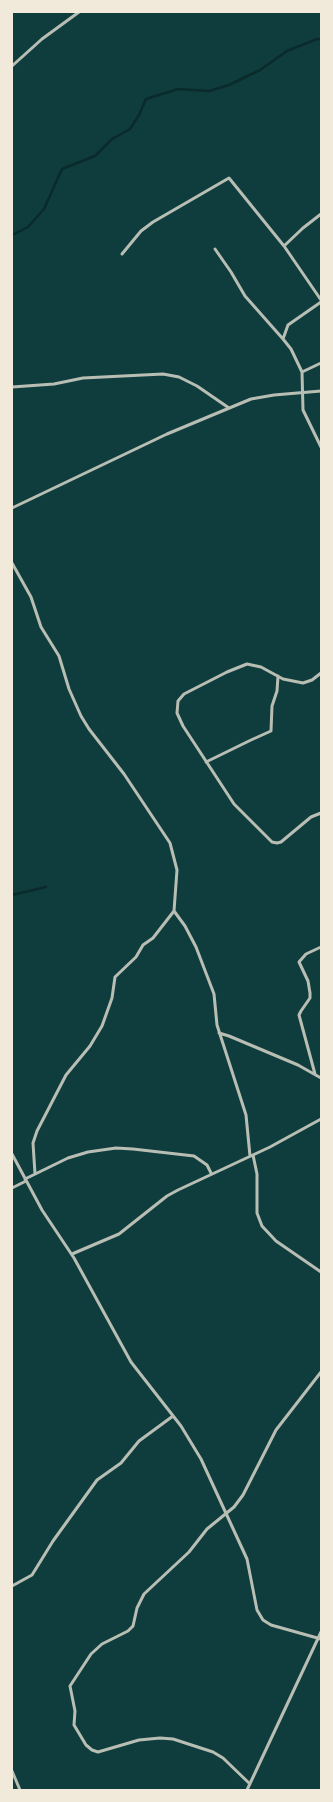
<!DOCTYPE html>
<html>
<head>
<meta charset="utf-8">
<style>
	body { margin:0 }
	#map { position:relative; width:333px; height:1802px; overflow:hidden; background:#0f3d3e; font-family:"Varela Round",sans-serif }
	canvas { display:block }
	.frame { position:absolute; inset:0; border:13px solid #f1e9da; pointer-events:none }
</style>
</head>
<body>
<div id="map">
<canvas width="333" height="1802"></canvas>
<div class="frame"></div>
</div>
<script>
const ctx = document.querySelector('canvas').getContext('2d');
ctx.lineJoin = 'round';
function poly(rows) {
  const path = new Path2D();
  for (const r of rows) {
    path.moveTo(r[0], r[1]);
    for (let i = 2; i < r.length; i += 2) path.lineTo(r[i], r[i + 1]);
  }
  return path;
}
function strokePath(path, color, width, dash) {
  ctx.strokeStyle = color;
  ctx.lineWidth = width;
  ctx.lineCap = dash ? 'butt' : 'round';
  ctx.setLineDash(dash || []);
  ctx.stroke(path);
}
const stream = poly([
	[12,235,28,227,44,209,62,169,95,156,112,139,130,129,139,115,146,99,178,89,209,91,229,85,260,70,287,51,317,39,321,39],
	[12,895,46,887]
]);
const minor = poly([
	[12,66,42,39,79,12],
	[284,246,303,228,321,214],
	[215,249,231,272,245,296,283,339],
	[122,254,141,231,153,222,229,178,284,246,321,300],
	[321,302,288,325,283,339,291,349,302,372,303,410,321,447],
	[302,372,321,363],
	[12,387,54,384,83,378,163,374,179,377,197,386,229,408],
	[12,508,167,434,251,399,274,395,321,391],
	[12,563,31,597,41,627,59,656,69,689,81,716,89,729,124,774,170,843,177,870,174,911,185,926,196,947,214,994,217,1025,246,1115,250,1156],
	[321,673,312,680,303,683,283,679,261,667,247,664,227,672,184,694,178,701,177,713,183,726,234,804,272,842,277,843,281,842,311,817,321,813],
	[206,762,251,740,271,731,272,706,277,691,278,676],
	[219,1033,229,1036,298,1065,321,1078],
	[315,1074,299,1015,301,1011,310,998,310,993,308,981,299,962,306,954,321,947],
	[12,1154,42,1210,74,1258,131,1362,181,1426,201,1459,247,1559,257,1610,263,1620,271,1625,321,1639],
	[253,1155,257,1174,257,1213,262,1226,276,1241,321,1272],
	[35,1174,33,1143,37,1131,66,1075,90,1046,102,1026,112,998,115,977,136,957,143,945,153,938,174,911],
	[25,1179,68,1158,88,1152,116,1148,133,1149,194,1156,207,1165,211,1173],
	[12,1188,26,1181],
	[72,1254,119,1234,167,1196,178,1190,270,1147,321,1119],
	[12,1586,32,1575,53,1541,97,1480,121,1463,139,1441,173,1416],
	[12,1771,20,1790],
	[250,1784,223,1758,213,1752,173,1739,160,1738,139,1740,98,1752,92,1750,86,1745,74,1725,75,1711,70,1686,91,1654,102,1644,128,1631,133,1626,137,1608,144,1594,189,1552,207,1529,234,1507,243,1495,276,1430,321,1372],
	[247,1790,321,1632]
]);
strokePath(stream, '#0a2a2b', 2.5);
strokePath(minor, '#b8beb3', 3);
</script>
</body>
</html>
